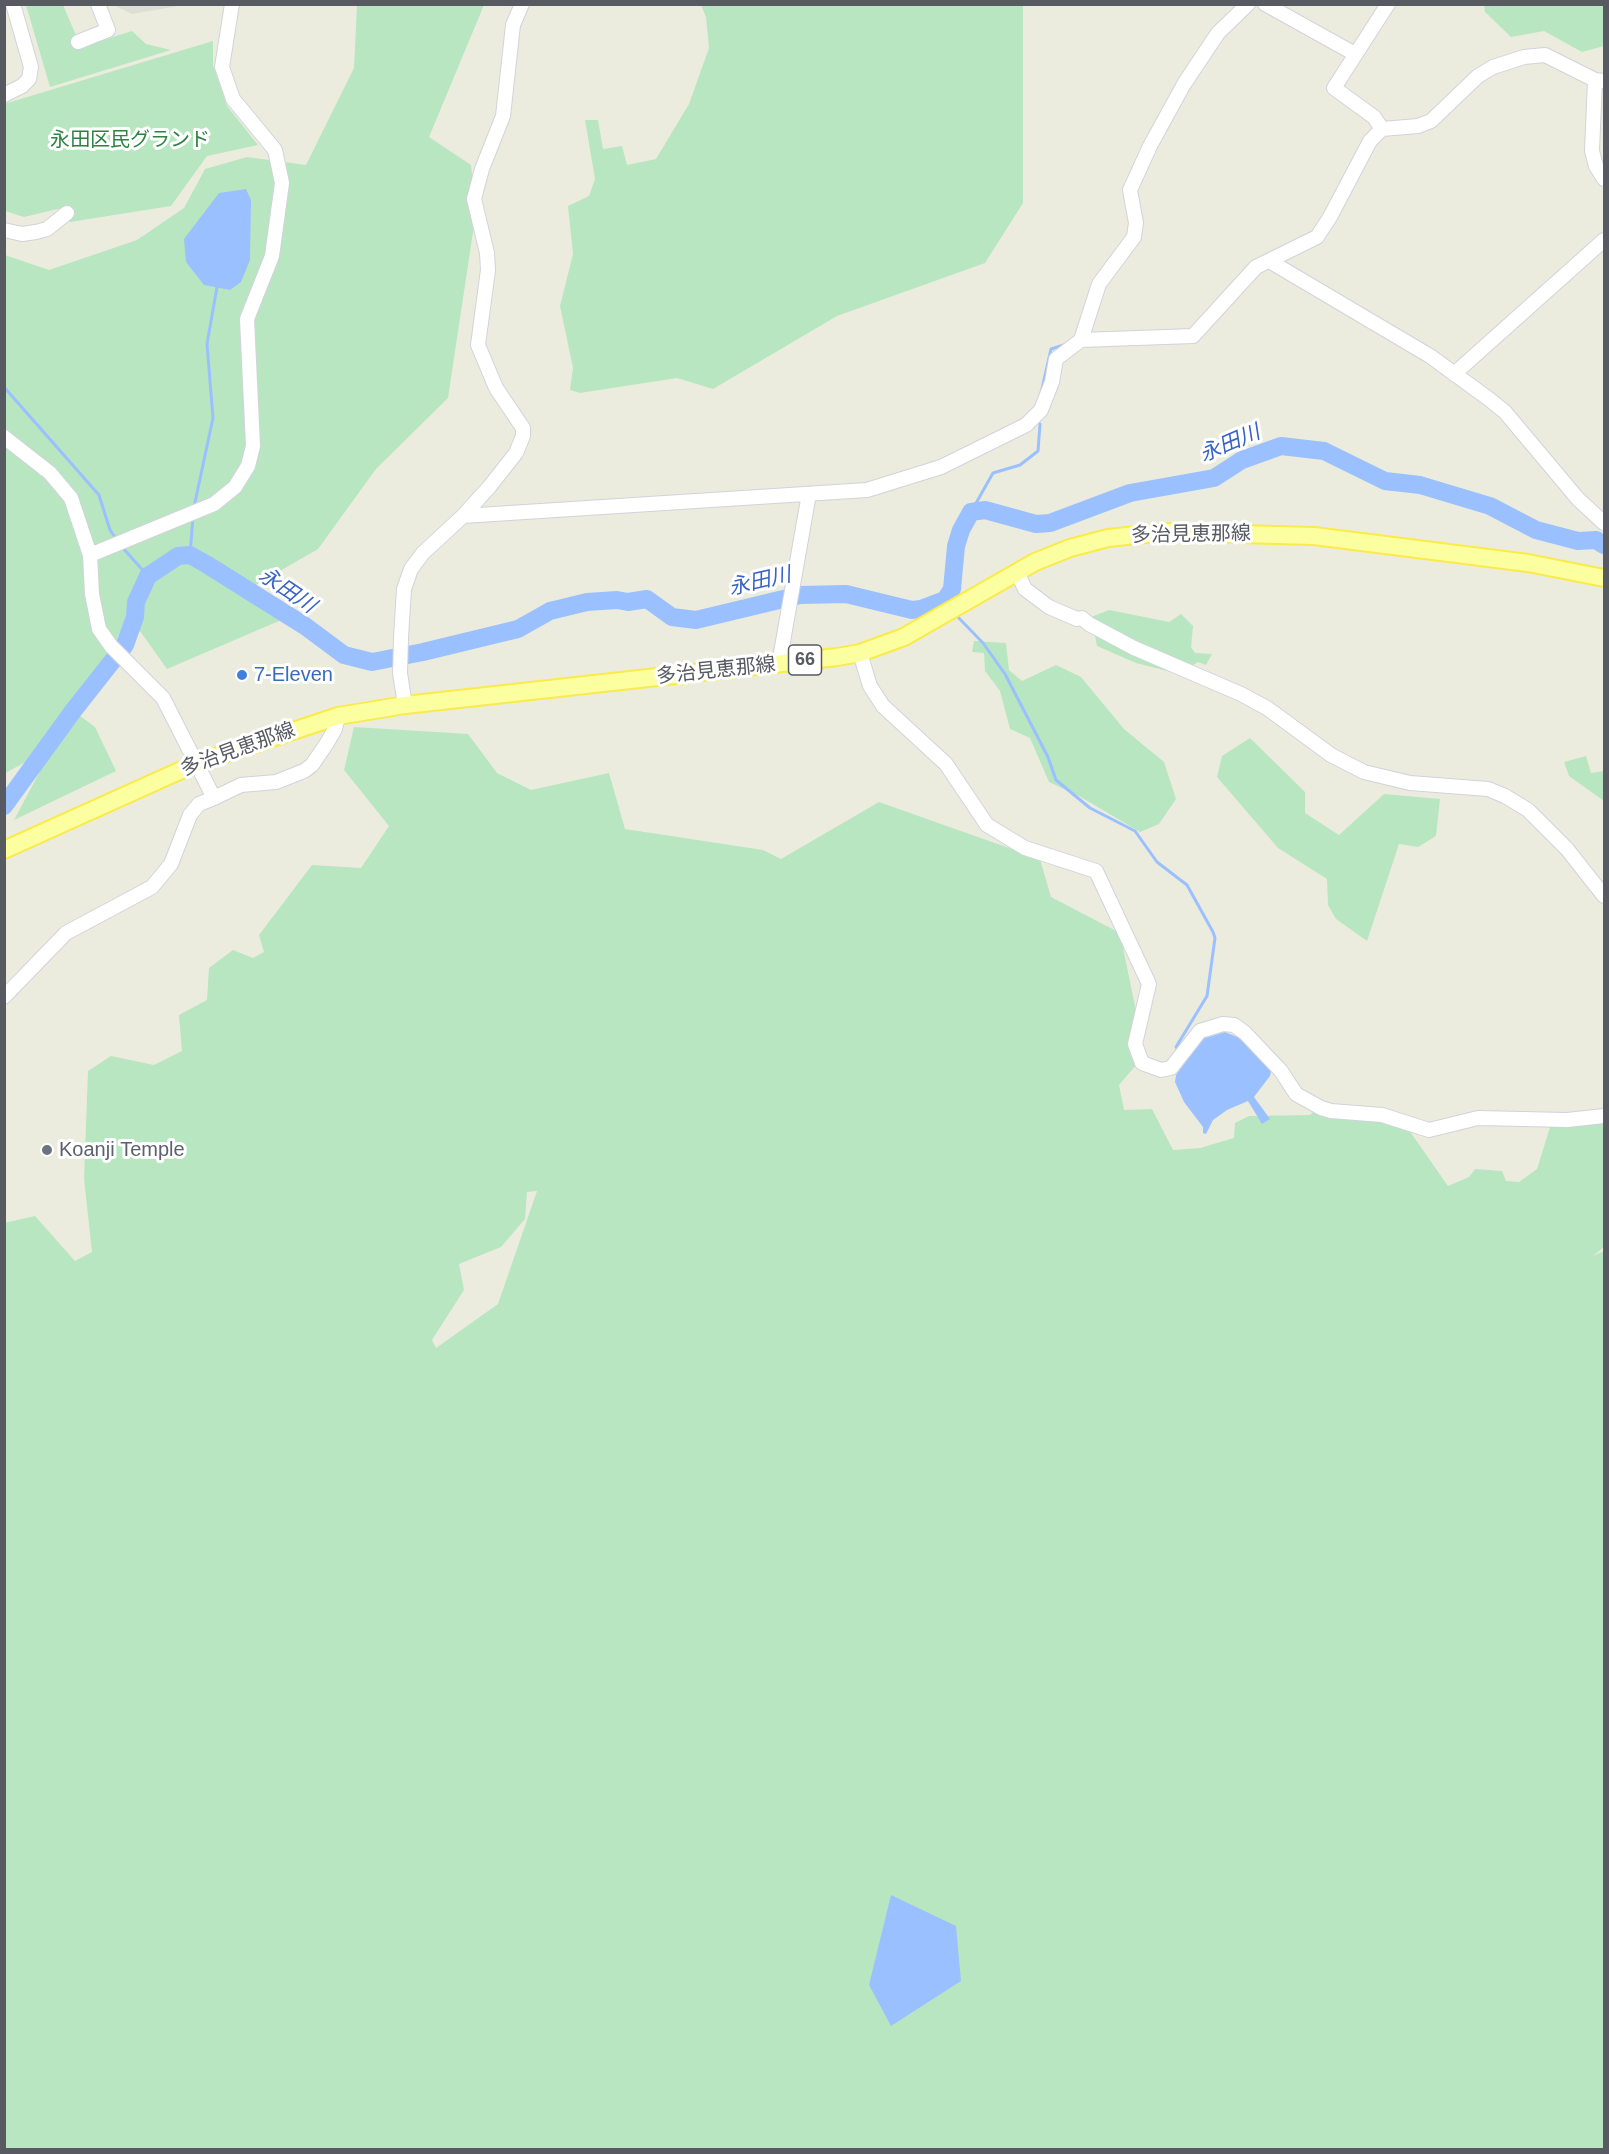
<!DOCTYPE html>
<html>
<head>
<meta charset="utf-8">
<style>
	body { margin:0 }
	#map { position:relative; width:1609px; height:2154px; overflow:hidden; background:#ececde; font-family:Arial,sans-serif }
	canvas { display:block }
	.frame { position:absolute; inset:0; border:6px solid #575a61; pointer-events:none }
</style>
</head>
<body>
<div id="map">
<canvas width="1609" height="2154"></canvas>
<div class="frame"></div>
</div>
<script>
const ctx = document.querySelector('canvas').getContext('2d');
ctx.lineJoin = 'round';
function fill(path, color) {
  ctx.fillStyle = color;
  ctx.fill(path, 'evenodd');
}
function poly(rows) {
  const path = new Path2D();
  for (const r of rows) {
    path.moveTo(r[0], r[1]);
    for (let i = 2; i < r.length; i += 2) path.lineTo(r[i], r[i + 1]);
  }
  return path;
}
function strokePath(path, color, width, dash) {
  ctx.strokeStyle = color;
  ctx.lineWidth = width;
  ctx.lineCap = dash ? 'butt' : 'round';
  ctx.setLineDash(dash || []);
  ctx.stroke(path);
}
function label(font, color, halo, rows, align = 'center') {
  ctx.font = font + ' Arial,"Noto Sans JP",sans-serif';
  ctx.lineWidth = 6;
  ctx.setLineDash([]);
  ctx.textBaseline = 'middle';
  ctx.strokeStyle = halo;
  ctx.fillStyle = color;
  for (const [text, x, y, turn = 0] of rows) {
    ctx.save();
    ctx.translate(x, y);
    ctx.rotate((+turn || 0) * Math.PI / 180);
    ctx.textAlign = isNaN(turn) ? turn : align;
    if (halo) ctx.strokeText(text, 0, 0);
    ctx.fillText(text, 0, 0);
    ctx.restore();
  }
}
const industrial = poly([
	[111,4,184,4,184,5,132,14]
]);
const green = poly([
	[26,5,63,5,81,47,132,31,146,44,171,50,50,87],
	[357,5,484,5,429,137,471,165,476,212,448,398,376,469,318,549,247,590,286,618,167,669,140,631,75,712,95,727,116,771,14,820,63,728,43,753,5,773,5,255,49,270,137,240,184,208,205,169,247,157,306,165,354,68],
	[701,5,1023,5,1023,203,985,263,837,316,713,389,677,378,580,393,570,390,573,368,560,306,573,254,568,206,589,196,595,179,585,120,598,120,603,149,622,146,627,165,656,159,689,104,709,48,706,17],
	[1484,5,1604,5,1604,46,1582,52,1544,31,1511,37,1485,12],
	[213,41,213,65,227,106,258,145,207,156,171,206,70,222,66,207,24,217,5,211,4,104],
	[1109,610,1169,622,1181,614,1193,626,1191,647,1195,653,1212,654,1206,665,1198,662,1179,674,1136,663,1097,646,1091,617],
	[974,641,1006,643,1009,670,1022,681,1056,665,1081,677,1124,729,1164,762,1176,799,1159,824,1140,832,1079,796,1049,782,1030,738,1010,729,1000,691,985,671,984,653,972,652],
	[354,727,468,734,497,773,531,790,609,773,625,829,763,850,781,859,879,802,1040,859,1051,897,1120,933,1142,1040,1137,1064,1119,1085,1124,1110,1152,1109,1173,1150,1200,1148,1234,1138,1235,1123,1249,1116,1310,1115,1315,1110,1376,1118,1409,1130,1448,1186,1469,1177,1475,1169,1502,1171,1506,1181,1519,1182,1537,1169,1551,1124,1604,1118,1604,1247,1593,1256,1604,1251,1604,2149,5,2149,4,1223,35,1216,75,1261,92,1252,84,1179,88,1071,111,1056,154,1065,182,1051,179,1015,207,1000,209,968,233,950,253,958,264,952,259,935,312,865,361,868,389,826,344,770],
	[537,1191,498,1304,436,1348,432,1340,464,1290,459,1264,501,1247,525,1219,527,1192],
	[1250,738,1305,792,1305,813,1339,835,1384,794,1440,799,1436,836,1418,847,1399,844,1367,941,1336,919,1328,905,1327,879,1278,848,1217,777,1222,756],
	[1586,756,1591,773,1604,771,1604,801,1569,776,1564,762]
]);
const water = poly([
	[246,189,251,200,250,260,241,282,230,290,204,285,186,262,184,239,219,193],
	[1225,1032,1242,1039,1271,1071,1270,1076,1254,1097,1270,1119,1262,1124,1248,1101,1227,1110,1213,1120,1206,1134,1203,1133,1203,1127,1184,1102,1175,1082,1176,1075,1187,1060,1184,1057,1191,1055,1202,1039],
	[891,1895,956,1926,961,1981,891,2026,869,1985]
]);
const stream = poly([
	[4,387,99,495,110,530,117,540],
	[1041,393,1051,349,1064,345],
	[194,507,213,418,207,344,217,287],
	[971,512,993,473,1020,465,1038,451,1040,424],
	[121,546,148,576],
	[190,555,193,517],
	[955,614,983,643,1005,674,1048,757,1056,780,1090,808,1135,831,1157,862,1187,885,1213,932,1215,938,1207,996,1176,1047,1179,1051]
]);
const river = poly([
	[4,806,73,711,125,645,135,617,136,602,148,576,178,556,190,555,206,564,305,626,344,655,372,662,423,652,518,629,550,611,587,602,617,600,628,602,647,599,672,617,696,620,800,595,846,594,912,610,921,609,945,600,952,589,956,546,961,530,971,512,985,510,1036,524,1050,523,1130,493,1214,478,1242,460,1281,446,1324,451,1385,481,1420,485,1490,506,1536,530,1578,541,1596,540,1604,545]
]);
const minor = poly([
	[1265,4,1355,54],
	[78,42,108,30,98,4],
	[1595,80,1592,151,1596,166,1604,179],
	[4,95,22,86,29,79,31,67,13,4],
	[1382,129,1374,117,1334,88,1388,4],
	[4,230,22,234,36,232,47,229,67,213],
	[1271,262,1430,356,1489,399,1505,412,1578,499,1604,523],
	[1081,340,1099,284,1134,237,1136,223,1130,190,1150,146,1184,84,1218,33,1248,4],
	[1454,374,1604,240],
	[4,437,50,473,71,498,90,555,92,594,99,629,111,646,163,698,214,798,199,804,190,815,171,864,152,887,66,933,4,997],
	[463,516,867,490,941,467,1026,425,1041,410,1052,382,1056,359,1081,340,1193,336,1256,267,1317,237,1330,217,1370,141,1382,129,1418,126,1431,121,1478,76,1493,67,1524,57,1545,55,1595,80,1604,81],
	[90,555,214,504,235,487,248,466,253,446,247,319,272,256,282,183,275,150,233,99,222,67,232,4],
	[1017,572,1025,589,1049,607,1077,619,1082,618,1089,624,1134,648,1241,694,1267,708,1331,755,1364,772,1410,783,1488,789,1505,796,1528,810,1567,849,1604,896],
	[860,653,870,686,883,706,946,764,987,825,1025,848,1096,871,1149,984,1135,1044,1142,1063,1161,1070,1171,1068,1200,1031,1223,1024,1234,1025,1245,1033,1281,1071,1296,1094,1321,1108,1331,1111,1382,1115,1429,1130,1478,1118,1567,1120,1604,1116],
	[779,664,809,494],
	[405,705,400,673,401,638,404,589,411,569,423,553,463,516,490,486,516,453,523,436,523,428,496,388,478,345,488,270,487,253,474,199,482,169,503,116,513,25,522,4],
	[214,798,241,785,276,782,304,771,312,765,327,743,335,729,338,716]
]);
const major = poly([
	[4,850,197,763,338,716,405,705,837,657,860,653,904,637,1035,562,1070,548,1108,538,1164,532,1314,536,1528,563,1604,578]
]);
const markers = [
	[242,675,6,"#3f7fe0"],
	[47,1150,6,"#6b7280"]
];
const shields = [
	[805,660,33]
];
const shieldNames = [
	["66",805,660]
];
const parkNames = [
	["永田区民グランド",130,140]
];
const streetNames = [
	["多治見恵那線",1191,535,-1],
	["多治見恵那線",716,671,-6],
	["多治見恵那線",238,750,-20]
];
const shopNames = [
	["7-Eleven",254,675]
];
const worshipNames = [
	["Koanji Temple",59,1150]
];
const waterNames = [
	["永田川",1230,444,-23],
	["永田川",760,582,-13],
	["永田川",287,591,34]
];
fill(industrial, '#dfded6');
fill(green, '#b8e6c1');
fill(water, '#9bc0ff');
strokePath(stream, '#9bc0ff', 3);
strokePath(river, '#9bc0ff', 18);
strokePath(minor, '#d1d3da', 16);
strokePath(major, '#faeb49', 20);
strokePath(minor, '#fff', 14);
strokePath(major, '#fcffa0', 16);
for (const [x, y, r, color] of markers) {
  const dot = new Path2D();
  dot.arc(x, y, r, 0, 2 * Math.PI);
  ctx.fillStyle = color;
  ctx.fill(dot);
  strokePath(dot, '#fff', 2);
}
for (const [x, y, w] of shields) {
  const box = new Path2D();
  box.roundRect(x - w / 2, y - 15, w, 30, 4.5);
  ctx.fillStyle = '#fff';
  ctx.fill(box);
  strokePath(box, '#575a61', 1.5);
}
label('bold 18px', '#575a61', null, shieldNames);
label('20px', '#2e8242', '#fff', parkNames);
label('20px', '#575a61', '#fff', streetNames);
label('20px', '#366cbe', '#fff', shopNames, 'left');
label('20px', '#5b616d', '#fff', worshipNames, 'left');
label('italic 21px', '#3762c9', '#fff', waterNames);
</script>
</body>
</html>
